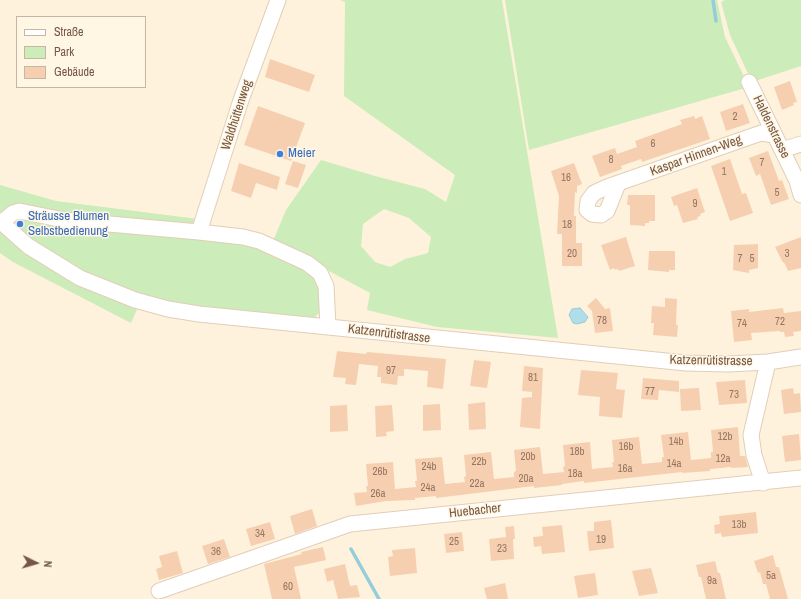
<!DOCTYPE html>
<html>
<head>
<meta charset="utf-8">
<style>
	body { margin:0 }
	#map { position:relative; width:801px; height:599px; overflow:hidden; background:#fef2dc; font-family:"Archivo Narrow",sans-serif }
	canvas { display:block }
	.legend { position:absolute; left:16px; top:16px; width:130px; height:72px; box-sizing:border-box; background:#fff6e4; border:1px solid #c8b6a4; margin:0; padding:5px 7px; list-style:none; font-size:12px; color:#755744 }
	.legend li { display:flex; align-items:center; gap:8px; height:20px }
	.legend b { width:20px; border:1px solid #c8b6a4 }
	.north { position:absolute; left:16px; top:543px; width:40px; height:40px; -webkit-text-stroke:3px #fff6e4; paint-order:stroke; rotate:95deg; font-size:11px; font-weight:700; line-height:16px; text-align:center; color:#755744 }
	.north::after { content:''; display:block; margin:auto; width:14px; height:18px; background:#755744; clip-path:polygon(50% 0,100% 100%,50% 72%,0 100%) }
</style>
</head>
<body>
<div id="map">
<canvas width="801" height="599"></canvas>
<ul class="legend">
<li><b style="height:5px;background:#fff"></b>Straße</li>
<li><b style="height:11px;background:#ccecba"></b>Park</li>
<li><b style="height:11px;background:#f6cfb1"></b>Gebäude</li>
</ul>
<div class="north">N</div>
</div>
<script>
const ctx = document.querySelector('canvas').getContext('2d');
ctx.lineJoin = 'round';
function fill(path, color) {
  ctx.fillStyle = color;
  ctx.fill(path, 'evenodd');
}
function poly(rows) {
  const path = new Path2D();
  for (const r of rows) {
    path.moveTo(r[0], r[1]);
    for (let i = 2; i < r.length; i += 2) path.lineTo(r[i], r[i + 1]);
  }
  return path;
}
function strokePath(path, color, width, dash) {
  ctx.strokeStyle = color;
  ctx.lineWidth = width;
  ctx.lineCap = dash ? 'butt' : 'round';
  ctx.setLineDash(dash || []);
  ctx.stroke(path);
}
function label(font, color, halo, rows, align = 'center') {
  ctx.font = font + ' "Archivo Narrow",sans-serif';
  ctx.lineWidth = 3;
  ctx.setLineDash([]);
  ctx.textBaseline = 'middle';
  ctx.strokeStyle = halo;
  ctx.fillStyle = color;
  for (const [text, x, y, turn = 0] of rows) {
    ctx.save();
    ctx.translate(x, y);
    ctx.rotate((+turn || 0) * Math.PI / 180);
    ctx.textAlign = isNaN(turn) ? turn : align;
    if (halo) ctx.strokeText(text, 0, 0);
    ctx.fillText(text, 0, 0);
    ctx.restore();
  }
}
const green = poly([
	[340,0,502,0,558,338,437,327,367,310,370,293,273,241,286,210,321,160,375,176,425,189,446,202,455,175,344,96,345,2],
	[384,209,409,218,431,237,428,253,405,259,390,267,375,262,361,246,363,224],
	[505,0,717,0,725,37,749,87,529,150],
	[725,0,801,0,801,66,752,82,730,35,721,2],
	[0,185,56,201,198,219,194,235,235,239,313,271,321,285,323,309,315,317,307,320,209,311,143,296,131,323,13,262,0,253]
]);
const water = poly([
	[580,308,588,317,585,322,577,324,573,323,569,315,572,309,580,308]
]);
const stream = poly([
	[713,0,716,21],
	[351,549,379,599]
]);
const building = poly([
	[270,59,315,75,309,92,265,77],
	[790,81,797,102,793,103,794,105,782,110,774,87],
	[743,104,750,123,726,131,720,112],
	[258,106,305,123,291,161,244,145],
	[694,116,695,119,702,116,710,139,642,162,641,159,621,166,622,169,600,177,592,156,615,148,617,154,637,147,635,141,682,124,680,120],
	[768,151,779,181,782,180,789,199,771,205,760,174,756,176,749,158],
	[730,159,742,194,746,193,753,213,730,221,711,166],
	[293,161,306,165,298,188,285,184],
	[239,163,280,177,277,190,256,183,251,198,231,191],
	[574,163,582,184,577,186,577,193,575,192,574,216,576,216,576,243,582,243,582,266,562,266,562,234,557,234,559,196,551,171],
	[697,188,705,212,700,214,701,216,697,217,698,219,683,223,677,205,674,206,671,197],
	[628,195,655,195,655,221,649,221,649,223,645,223,645,226,630,225,630,205,627,205],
	[626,237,635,266,619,271,618,269,615,270,614,268,610,270,601,245],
	[801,237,801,268,788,271,785,264,782,261,775,247],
	[758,244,758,268,749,270,749,273,733,270,734,245],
	[649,251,675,251,675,270,669,270,669,272,648,270],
	[596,298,605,309,610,308,613,331,595,333,592,311,587,306],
	[665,298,677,299,676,325,678,325,677,337,653,335,654,323,651,323,652,306,665,307],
	[783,308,784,313,801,311,801,331,793,332,794,336,785,337,784,332,780,332,780,331,751,333,752,340,734,342,731,311,749,309,749,312],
	[337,351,366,354,367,352,446,359,443,389,427,387,428,371,404,369,404,376,398,376,397,385,381,383,381,377,377,377,378,366,359,364,356,385,345,384,346,378,333,377],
	[474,360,491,362,487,388,470,386],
	[524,366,543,368,540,429,520,427,522,398,532,397,532,392,522,391],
	[581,370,618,373,616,389,625,390,622,418,599,416,600,397,578,395],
	[643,378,679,381,679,392,659,390,658,400,641,399],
	[745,380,747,403,719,405,716,382],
	[699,388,701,410,681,411,680,389],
	[793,388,794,394,800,393,801,412,784,414,781,390],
	[485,402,486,429,469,430,468,404],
	[440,404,441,430,423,431,423,405],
	[347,405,348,431,330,432,330,406],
	[392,405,394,431,386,432,387,436,376,437,375,406],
	[738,427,740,456,745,456,748,467,731,468,731,467,710,469,710,471,682,473,682,472,584,483,584,481,562,484,562,485,534,488,534,486,436,498,436,496,415,498,415,500,386,501,356,506,354,493,367,492,366,486,368,486,366,464,393,462,395,489,416,487,415,481,417,481,415,459,442,457,445,484,465,482,464,477,466,476,464,455,491,452,494,479,514,477,514,472,516,471,514,450,540,447,543,474,564,472,563,467,565,466,563,445,590,442,592,469,613,467,612,462,614,462,612,440,639,437,642,464,662,462,662,457,664,457,661,435,688,432,691,460,711,458,711,452,713,452,711,430],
	[799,434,801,460,785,462,782,436],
	[312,509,317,526,295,534,290,516],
	[756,512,758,533,722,537,721,533,715,534,714,525,720,524,719,516],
	[611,520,614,548,589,551,587,531,594,531,594,522],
	[270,522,275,539,251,546,246,529],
	[562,525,565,552,542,554,541,546,534,547,533,537,543,536,542,527],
	[514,526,515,539,513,539,514,559,491,561,489,539,506,537,505,527],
	[462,532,464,551,446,553,444,534],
	[224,539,230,557,208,564,202,546],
	[323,547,326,560,294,567,301,599,272,599,264,564,302,554,301,552],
	[415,548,417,573,390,576,388,557,393,556,392,550],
	[177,551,183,573,159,580,156,569,162,567,159,556],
	[773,555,776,567,779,567,788,599,770,599,766,584,763,584,760,572,758,573,754,561],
	[715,561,718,573,720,573,726,599,706,599,701,577,699,577,696,565],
	[345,564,350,586,357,585,360,597,338,599,333,580,327,582,324,569],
	[651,568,658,593,639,596,632,571],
	[595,573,598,595,578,598,574,576],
	[505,583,508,599,487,599,484,588]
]);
const minor = poly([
	[749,82,797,181,801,195],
	[782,150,801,144],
	[618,184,607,211,601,215,592,214,587,210,588,201,594,193,607,187,761,133,774,135],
	[0,221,28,246,80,278,135,300,168,309,199,314,686,363,728,364,768,362,801,357],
	[1,223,13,213,19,211,64,220,199,232,243,237,259,241,307,263,320,273,326,286,328,327],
	[199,232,241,100,278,0],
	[763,483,754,455,751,435,768,362],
	[159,591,350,524,801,478]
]);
const markers = [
	[280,154,4,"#3f7fe0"],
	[20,224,4,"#3f7fe0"]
];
const numberNames = [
	["2",735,117],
	["6",653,144],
	["8",611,160],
	["7",762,163],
	["1",724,172],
	["16",566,178],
	["5",777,193],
	["9",695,204],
	["18",567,225],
	["20",572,254],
	["3",787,254],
	["7",740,259],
	["5",752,259],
	["78",602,321],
	["72",780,322],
	["74",742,324],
	["97",391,371],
	["81",533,378],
	["77",650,392],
	["73",734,395],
	["12b",725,437],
	["14b",676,442],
	["16b",626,447],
	["18b",577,452],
	["20b",528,457],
	["12a",723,459],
	["22b",479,462],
	["14a",674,464],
	["24b",429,467],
	["16a",625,469],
	["26b",380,472],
	["18a",575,474],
	["20a",526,479],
	["22a",477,484],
	["24a",428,488],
	["26a",378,494],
	["13b",739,525],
	["34",260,534],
	["19",601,540],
	["25",454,542],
	["23",502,549],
	["36",216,552],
	["5a",771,576],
	["9a",712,581],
	["60",288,587]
];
const streetNames = [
	["Waldhüttenweg",237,115,-72],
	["Haldenstrasse",771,127,64],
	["Kaspar Hinnen-Weg",696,156,-20],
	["Katzenrütistrasse",389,334,7],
	["Katzenrütistrasse",711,361,1],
	["Huebacher",475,511,-6]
];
const shopNames = [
	["Meier",288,154],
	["Sträusse Blumen",28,217],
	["Selbstbedienung",28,232]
];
fill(green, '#ccecba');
fill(water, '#b0dee8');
strokePath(water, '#95cddb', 1);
strokePath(stream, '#95cddb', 3.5);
fill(building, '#f6cfb1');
strokePath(minor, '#e2ceb8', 17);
strokePath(minor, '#fff', 15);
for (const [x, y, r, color] of markers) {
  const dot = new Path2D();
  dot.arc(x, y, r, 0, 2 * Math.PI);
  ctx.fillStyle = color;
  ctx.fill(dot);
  strokePath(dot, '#fff6e4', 1.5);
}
label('11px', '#95755f', null, numberNames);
label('13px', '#755744', '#fff6e4', streetNames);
label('13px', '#366cbe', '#fff6e4', shopNames, 'left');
</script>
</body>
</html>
